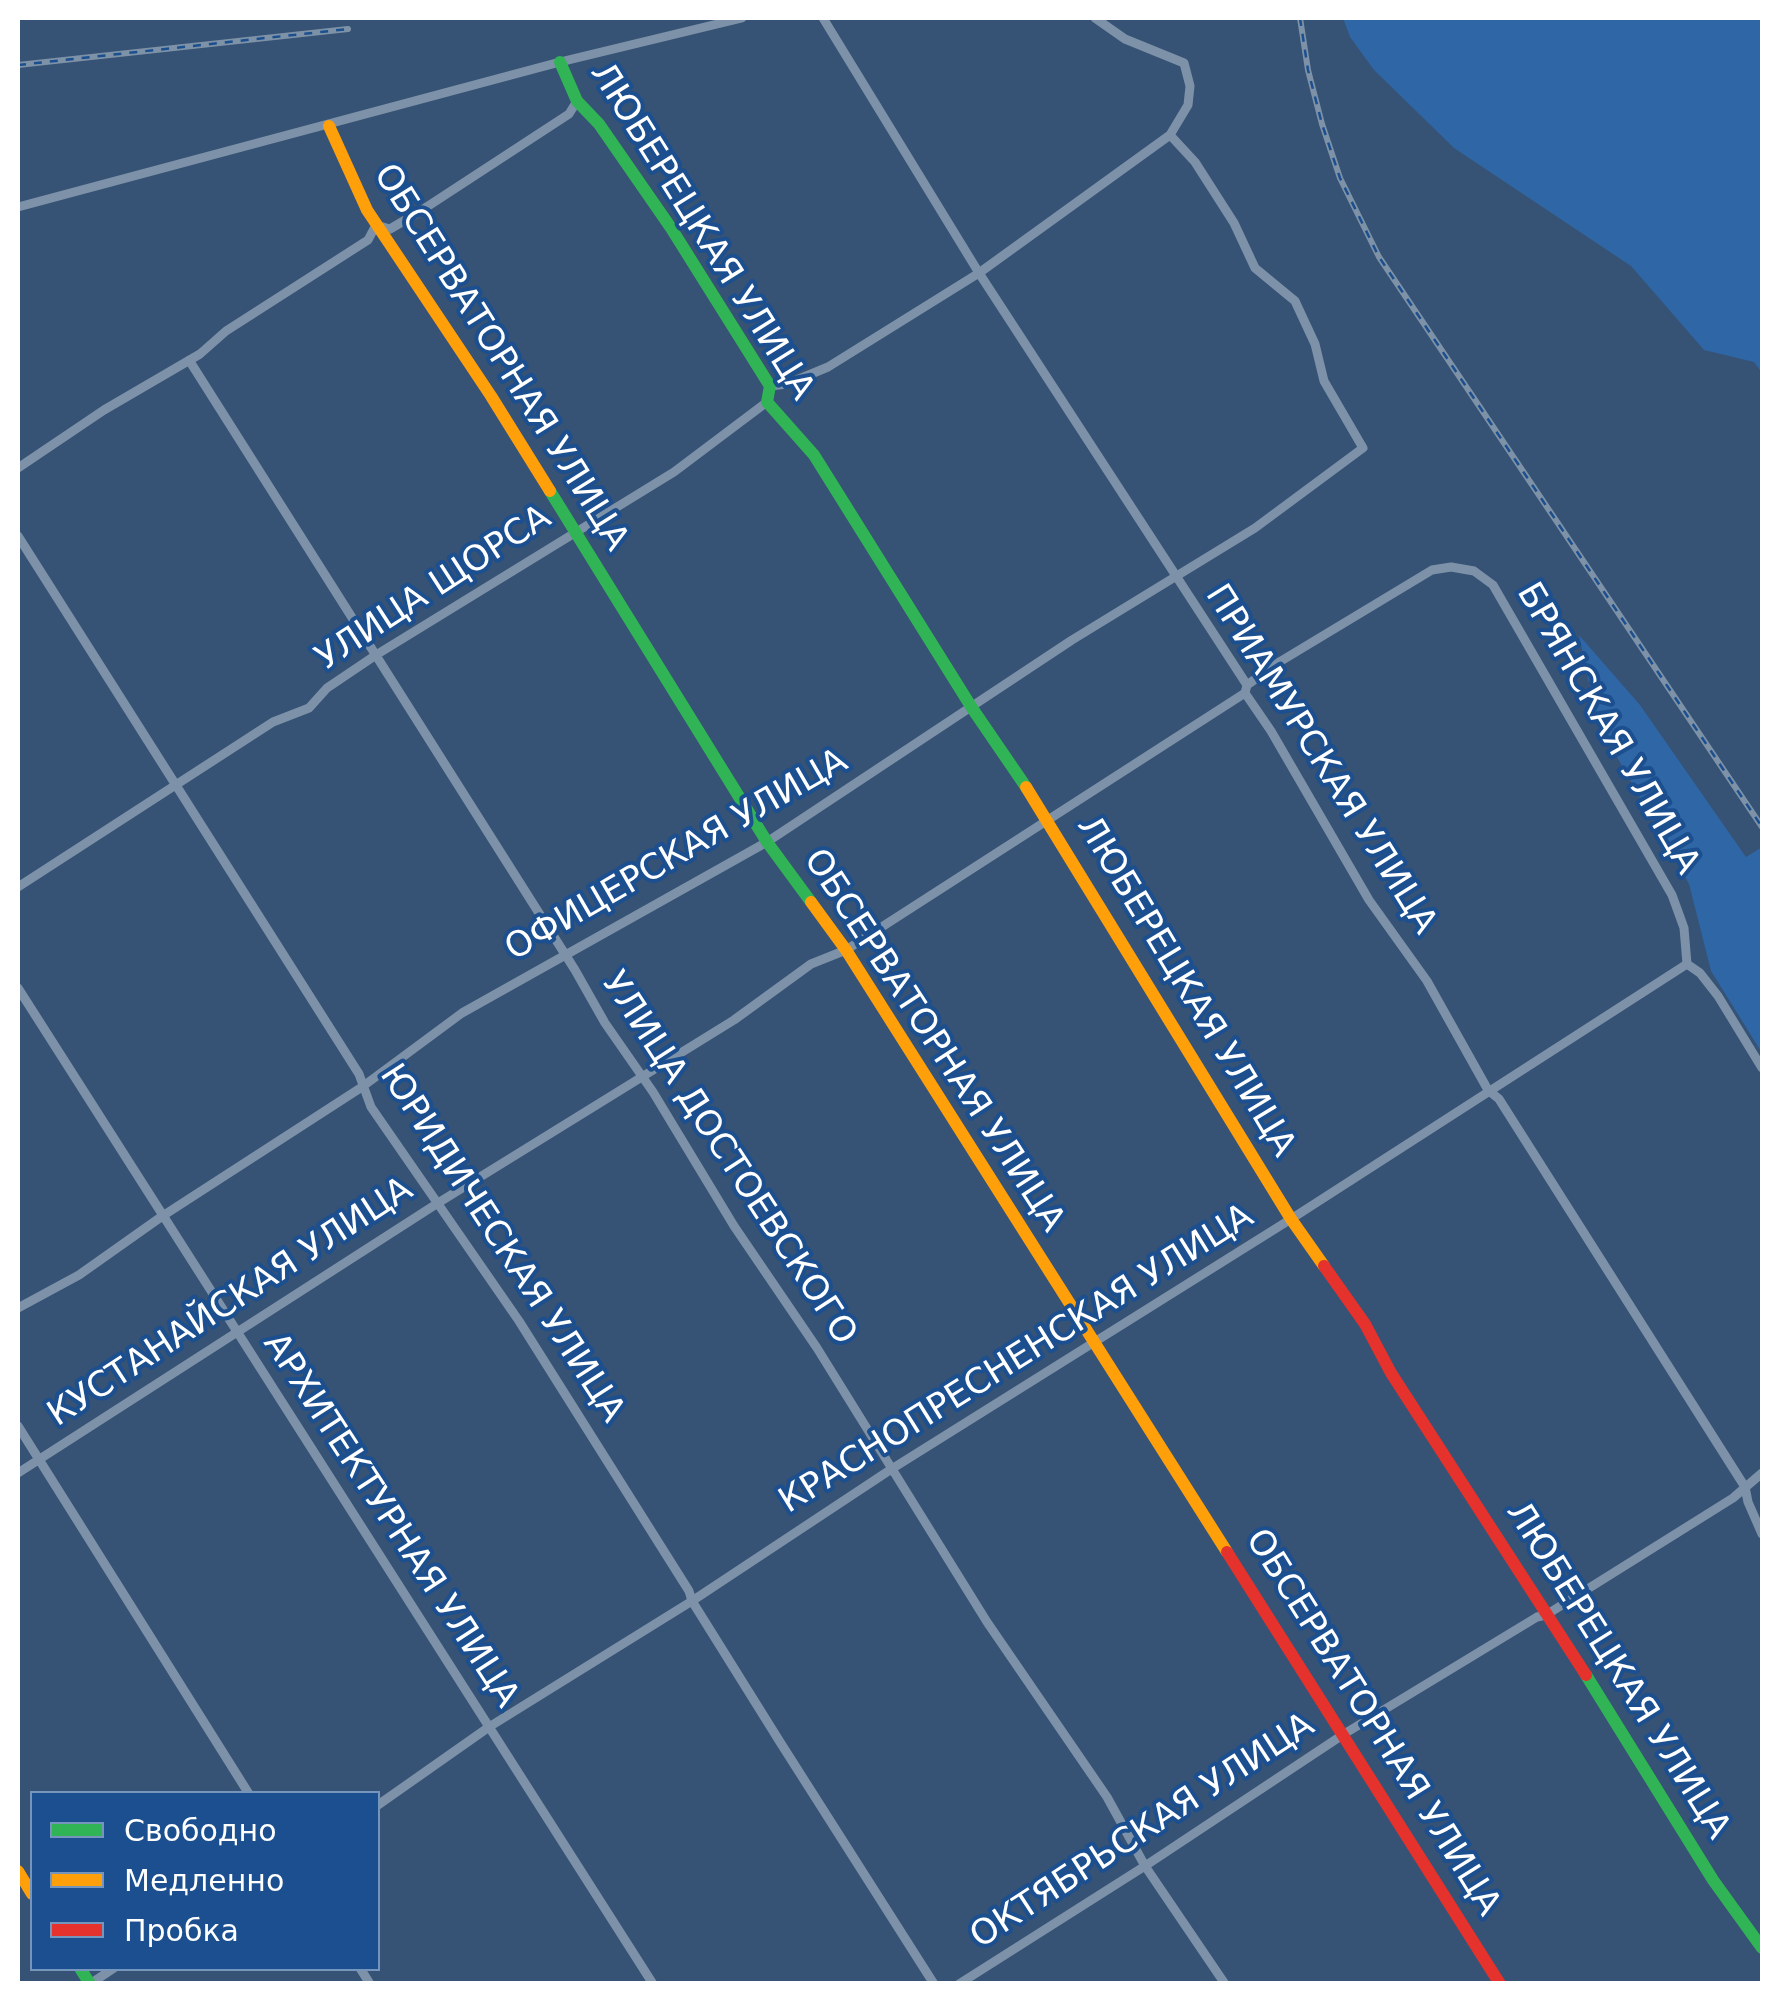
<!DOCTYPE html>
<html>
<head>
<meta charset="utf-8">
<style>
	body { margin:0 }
	#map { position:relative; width:1780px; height:2001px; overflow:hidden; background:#365274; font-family:"DejaVu Sans",sans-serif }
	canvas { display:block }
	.frame { position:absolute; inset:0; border:20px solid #fff; pointer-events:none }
	.legend { position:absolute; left:30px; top:1791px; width:350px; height:180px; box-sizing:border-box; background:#1b4f8f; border:2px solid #7695bc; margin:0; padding:12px 18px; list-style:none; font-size:30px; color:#fff }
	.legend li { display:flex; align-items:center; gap:20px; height:50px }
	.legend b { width:50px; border:2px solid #7695bc }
</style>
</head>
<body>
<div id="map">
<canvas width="1780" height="2001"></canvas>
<div class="frame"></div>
<ul class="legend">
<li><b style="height:12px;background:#30b455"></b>Свободно</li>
<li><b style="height:12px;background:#ff9f0a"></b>Медленно</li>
<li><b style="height:12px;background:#e5322d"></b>Пробка</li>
</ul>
</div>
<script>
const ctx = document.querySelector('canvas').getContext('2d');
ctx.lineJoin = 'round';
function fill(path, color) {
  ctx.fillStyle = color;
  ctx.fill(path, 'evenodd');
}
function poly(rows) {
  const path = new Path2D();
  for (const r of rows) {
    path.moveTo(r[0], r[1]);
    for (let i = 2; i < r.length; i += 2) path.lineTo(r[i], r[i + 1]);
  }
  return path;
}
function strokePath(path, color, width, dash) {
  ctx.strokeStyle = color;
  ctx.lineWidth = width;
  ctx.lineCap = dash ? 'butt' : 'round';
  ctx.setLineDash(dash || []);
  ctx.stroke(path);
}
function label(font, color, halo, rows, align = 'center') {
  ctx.font = font + ' "DejaVu Sans",sans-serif';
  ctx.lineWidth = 8;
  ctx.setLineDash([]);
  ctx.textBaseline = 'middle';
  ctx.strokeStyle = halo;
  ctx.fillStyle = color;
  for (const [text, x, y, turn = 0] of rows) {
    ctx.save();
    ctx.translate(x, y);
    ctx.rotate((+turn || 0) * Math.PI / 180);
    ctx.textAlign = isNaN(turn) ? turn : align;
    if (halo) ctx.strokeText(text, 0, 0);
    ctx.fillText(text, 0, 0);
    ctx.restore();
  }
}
const green = poly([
	[1343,18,1762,18,1762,373,1754,362,1704,350,1631,266,1454,148,1374,70,1350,37],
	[1579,635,1640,705,1746,857,1762,847,1762,1053,1711,971,1689,884,1597,722]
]);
const street = poly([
	[823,18,979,273,1247,685,1245,693,1271,731,1369,900,1427,981,1488,1090,1499,1099,1745,1487,1748,1502,1762,1534],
	[18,207,560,62,742,18],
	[189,360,575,970,605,1023,653,1092,734,1226,817,1348,987,1622,1107,1797,1145,1866,1225,1984],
	[18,468,104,410,200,354,226,331,368,240,376,225,390,229,419,212,569,114,577,101],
	[18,536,359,1074,371,1107,519,1321,689,1591,692,1601,780,1742,934,1984],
	[18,887,273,722,309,708,327,688,376,655,674,472,767,402,770,386,787,384,828,367,979,273,1170,135,1188,105,1190,86,1184,63,1125,39,1095,18],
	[1687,964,1700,973,1718,996,1762,1068],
	[18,988,653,1984],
	[18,1308,79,1275,161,1217,362,1087,462,1013,767,842,1072,640,1255,528,1363,448,1324,381,1315,344,1295,301,1255,268,1234,223,1195,162,1170,135],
	[18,1426,249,1794],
	[18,1473,438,1203,734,1020,811,964,846,950,1245,693,1247,685,1281,661,1432,570,1451,567,1474,571,1493,585,1672,895,1684,928,1687,964],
	[378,1805,489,1727,692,1601,890,1470,1291,1219,1687,964],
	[360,1968,370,1984],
	[90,1984,114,1968],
	[959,1984,1145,1866,1344,1734,1537,1617,1546,1615,1733,1498,1762,1473]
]);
const fast = poly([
	[560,62,577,101,599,124,671,228,770,386,767,402,814,455,972,708,1026,787],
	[550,491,767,842,811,902],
	[1586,1675,1713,1880,1762,1948],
	[80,1968,90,1984]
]);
const slow = poly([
	[329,126,367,210,491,396,550,491],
	[1026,787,1291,1219,1324,1266],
	[811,902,846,950,1227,1552],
	[18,1871,32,1894]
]);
const jam = poly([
	[1324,1266,1365,1324,1391,1373,1586,1675],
	[1227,1552,1500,1984]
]);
const rail = poly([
	[1300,18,1308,70,1322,124,1340,178,1379,257,1762,827],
	[18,65,348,29]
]);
const streetNames = [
	["ЛЮБЕРЕЦКАЯ УЛИЦА",701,232,58],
	["ОБСЕРВАТОРНАЯ УЛИЦА",500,358,58],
	["УЛИЦА ЩОРСА",434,589,-33],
	["БРЯНСКАЯ УЛИЦА",1607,729,60],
	["ПРИАМУРСКАЯ УЛИЦА",1320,760,58],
	["ОФИЦЕРСКАЯ УЛИЦА",677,856,-30],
	["ЛЮБЕРЕЦКАЯ УЛИЦА",1185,987,59],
	["ОБСЕРВАТОРНАЯ УЛИЦА",933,1041,57],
	["УЛИЦА ДОСТОЕВСКОГО",728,1159,57],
	["ЮРИДИЧЕСКАЯ УЛИЦА",501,1244,57],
	["КУСТАНАЙСКАЯ УЛИЦА",231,1303,-33],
	["КРАСНОПРЕСНЕНСКАЯ УЛИЦА",1017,1360,-32],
	["АРХИТЕКТУРНАЯ УЛИЦА",390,1521,57],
	["ЛЮБЕРЕЦКАЯ УЛИЦА",1617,1671,58],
	["ОБСЕРВАТОРНАЯ УЛИЦА",1372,1723,58],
	["ОКТЯБРЬСКАЯ УЛИЦА",1143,1832,-33]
];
fill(green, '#2f66a5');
strokePath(street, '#7d92a8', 9);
strokePath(fast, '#30b455', 12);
strokePath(slow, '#ff9f0a', 12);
strokePath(jam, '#e5322d', 12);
strokePath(rail, '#7e92a7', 6);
strokePath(rail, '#1b4f8f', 2.5, [8]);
label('35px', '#fff', '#1b4f8f', streetNames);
</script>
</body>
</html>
